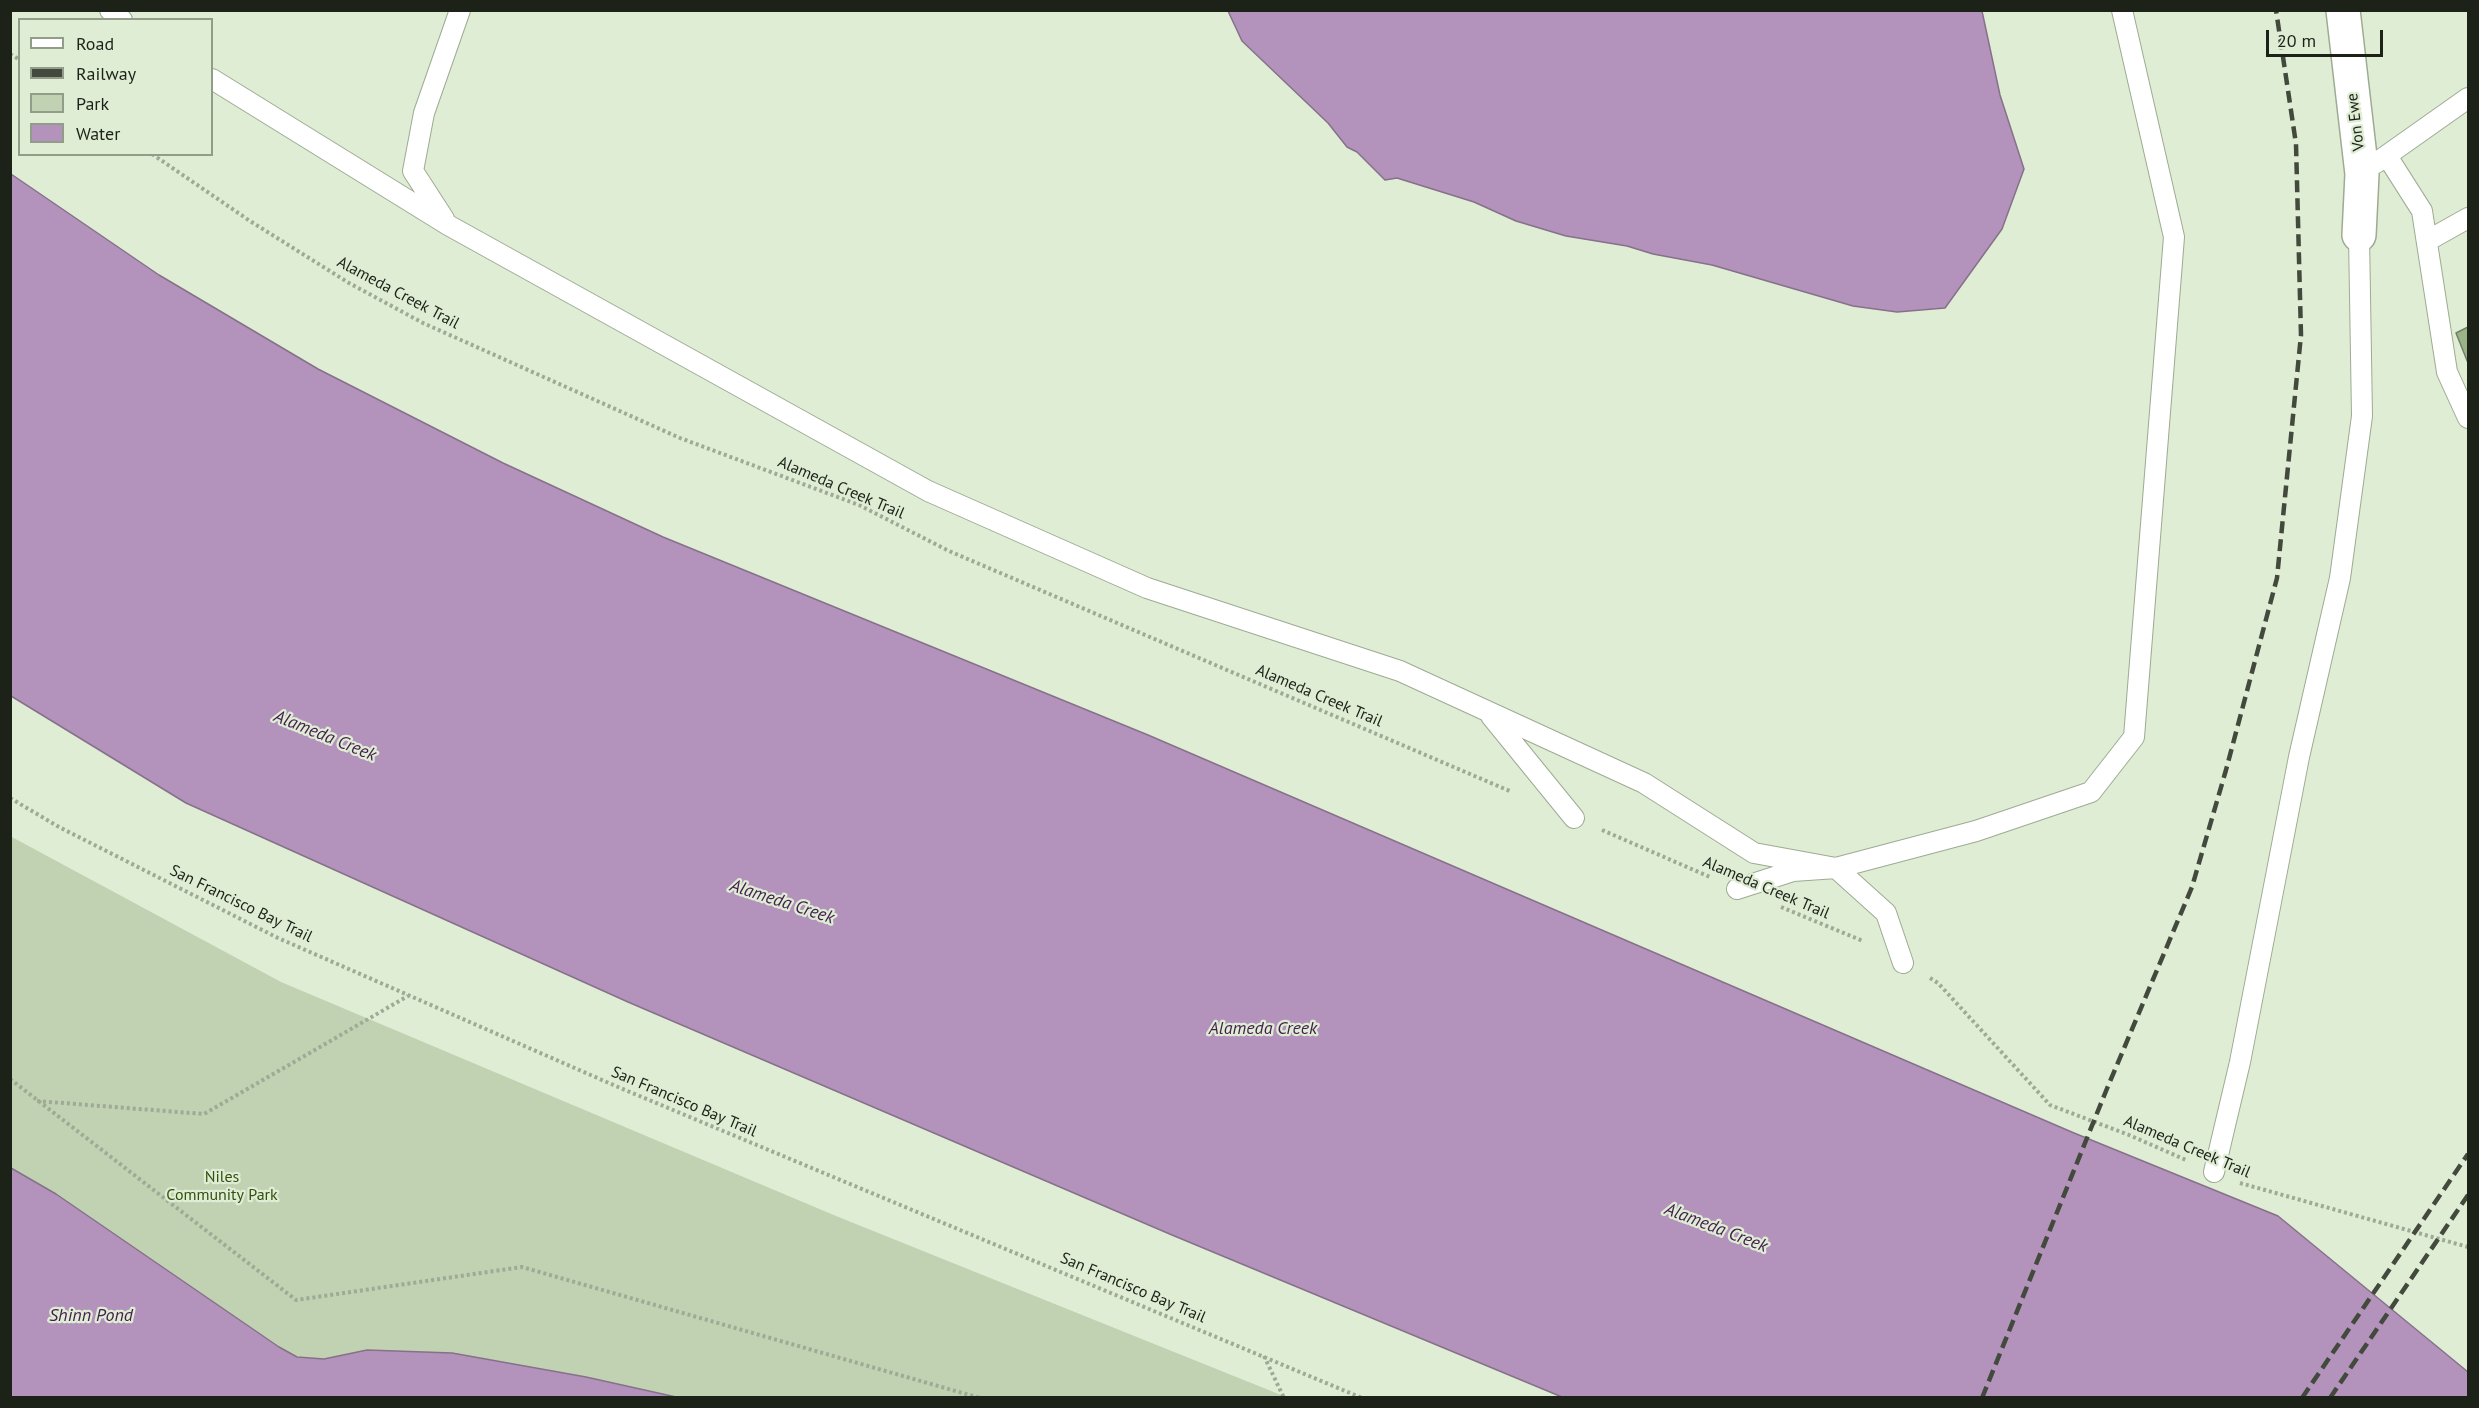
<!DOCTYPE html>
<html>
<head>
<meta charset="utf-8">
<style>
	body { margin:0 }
	#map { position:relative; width:2479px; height:1408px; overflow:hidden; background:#dfedd4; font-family:"PT Sans",sans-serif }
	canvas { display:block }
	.frame { position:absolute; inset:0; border:12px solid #1d2219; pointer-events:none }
	.legend { position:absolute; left:18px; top:18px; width:195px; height:138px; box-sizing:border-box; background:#dfedd4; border:2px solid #919c89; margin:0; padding:8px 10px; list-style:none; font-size:18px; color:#1d2219 }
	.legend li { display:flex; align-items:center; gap:12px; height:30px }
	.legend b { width:30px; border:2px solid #919c89 }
	.scale { position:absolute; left:2266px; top:30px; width:117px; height:27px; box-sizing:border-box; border:3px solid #1d2219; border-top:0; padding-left:8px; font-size:18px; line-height:21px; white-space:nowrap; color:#1d2219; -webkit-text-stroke:4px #dfedd4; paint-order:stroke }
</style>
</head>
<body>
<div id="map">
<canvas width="2479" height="1408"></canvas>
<div class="frame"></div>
<ul class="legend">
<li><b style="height:8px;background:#fff"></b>Road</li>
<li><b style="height:8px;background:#434a3d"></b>Railway</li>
<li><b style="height:16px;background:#c0d2b1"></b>Park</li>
<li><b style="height:16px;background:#b393bb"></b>Water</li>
</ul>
<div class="scale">20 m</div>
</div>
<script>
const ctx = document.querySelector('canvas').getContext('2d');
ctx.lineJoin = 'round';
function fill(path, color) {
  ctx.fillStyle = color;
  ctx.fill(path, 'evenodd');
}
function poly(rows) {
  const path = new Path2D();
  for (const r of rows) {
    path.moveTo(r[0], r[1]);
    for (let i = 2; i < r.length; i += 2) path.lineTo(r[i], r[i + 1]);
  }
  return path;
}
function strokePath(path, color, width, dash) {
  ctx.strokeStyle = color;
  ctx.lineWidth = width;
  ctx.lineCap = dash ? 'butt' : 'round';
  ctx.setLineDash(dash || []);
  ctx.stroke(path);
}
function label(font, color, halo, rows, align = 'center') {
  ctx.font = font + ' "PT Sans",sans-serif';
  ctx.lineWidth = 4.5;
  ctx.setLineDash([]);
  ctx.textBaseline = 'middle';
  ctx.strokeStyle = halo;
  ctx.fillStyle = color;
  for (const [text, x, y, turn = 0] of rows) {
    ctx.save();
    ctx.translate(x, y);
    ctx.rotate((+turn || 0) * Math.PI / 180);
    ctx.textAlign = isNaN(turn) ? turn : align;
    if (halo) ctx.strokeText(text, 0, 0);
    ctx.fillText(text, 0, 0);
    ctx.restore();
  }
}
const green = poly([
	[10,836,281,982,836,1216,1286,1397,11,1397]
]);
const water = poly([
	[1228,11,1982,11,2000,95,2024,169,2002,229,1945,308,1897,312,1853,306,1712,265,1653,254,1627,246,1566,236,1516,221,1474,202,1397,178,1385,180,1357,152,1347,147,1328,123,1242,41,1228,11],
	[11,174,159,275,318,369,503,463,663,537,1148,735,2074,1133,2278,1216,2468,1372,2468,1397,1562,1397,1172,1235,628,1002,186,803,11,696,11,174],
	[11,1168,56,1194,279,1347,297,1357,324,1359,367,1350,452,1353,586,1377,676,1397,11,1397,11,1168]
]);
const building = poly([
	[2468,327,2468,363,2456,333,2468,327]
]);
const path = poly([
	[10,54,20,60],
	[152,154,250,221,349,283,423,323,680,438,859,505,949,551,1512,792],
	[10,798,59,827,278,938,618,1087,1362,1398],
	[1602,830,1710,877],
	[1781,907,1863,941],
	[1930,978,1938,983,2050,1105,2129,1135,2186,1160],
	[10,1079,296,1300,522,1267,980,1398],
	[37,1101,204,1114,408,996],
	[2240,1183,2468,1247],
	[1264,1356,1284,1398]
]);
const service = poly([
	[110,10,122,20],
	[212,79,448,225,928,491,1147,588,1400,671,1644,783,1754,853,1836,868,1976,831,2091,792,2134,737,2174,237,2122,10],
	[2387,156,2422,211,2447,372,2468,418],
	[2376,163,2468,98],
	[444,219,413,171,424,113,460,10],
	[2427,241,2468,218],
	[1491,716,1574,818],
	[1737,889,1793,871,1836,868,1886,913,1903,963],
	[2214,1172,2240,1062,2299,757,2340,578,2362,416,2359,235]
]);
const minor = poly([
	[2343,10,2362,174,2359,235]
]);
const rail = poly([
	[1982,1398,2106,1091,2192,887,2226,770,2277,578,2301,335,2296,144,2276,10],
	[2302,1398,2468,1154],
	[2330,1398,2468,1195]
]);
const streetNames = [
	["Von Ewe",2356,122,-97],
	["Alameda Creek Trail",398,293,28],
	["Alameda Creek Trail",841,488,23],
	["Alameda Creek Trail",1319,696,23],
	["Alameda Creek Trail",1766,888,23],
	["San Francisco Bay Trail",241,904,26],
	["San Francisco Bay Trail",684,1102,23],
	["Alameda Creek Trail",2187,1147,23],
	["San Francisco Bay Trail",1133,1288,23]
];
const parkNames = [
	["Niles",222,1177],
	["Community Park",222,1195]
];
const waterNames = [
	["Alameda Creek",325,736,22],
	["Alameda Creek",782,902,18],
	["Alameda Creek",1263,1029],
	["Alameda Creek",1716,1228,21],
	["Shinn Pond",91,1316]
];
fill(green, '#c0d2b1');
fill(water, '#b393bb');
strokePath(water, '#86718a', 1.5);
fill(building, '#9bb487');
strokePath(building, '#727e69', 1.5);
strokePath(service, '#9eab94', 22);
strokePath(minor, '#9eab94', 36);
strokePath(path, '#9faa96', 4, [3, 3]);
strokePath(service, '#fff', 20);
strokePath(minor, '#fff', 33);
strokePath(rail, '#434a3d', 4.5, [12, 6]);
label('16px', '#1d2219', '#dfedd4', streetNames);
label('16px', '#32500e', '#dfedd4', parkNames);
label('italic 18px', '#441c4e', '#dfedd4', waterNames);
</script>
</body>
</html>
